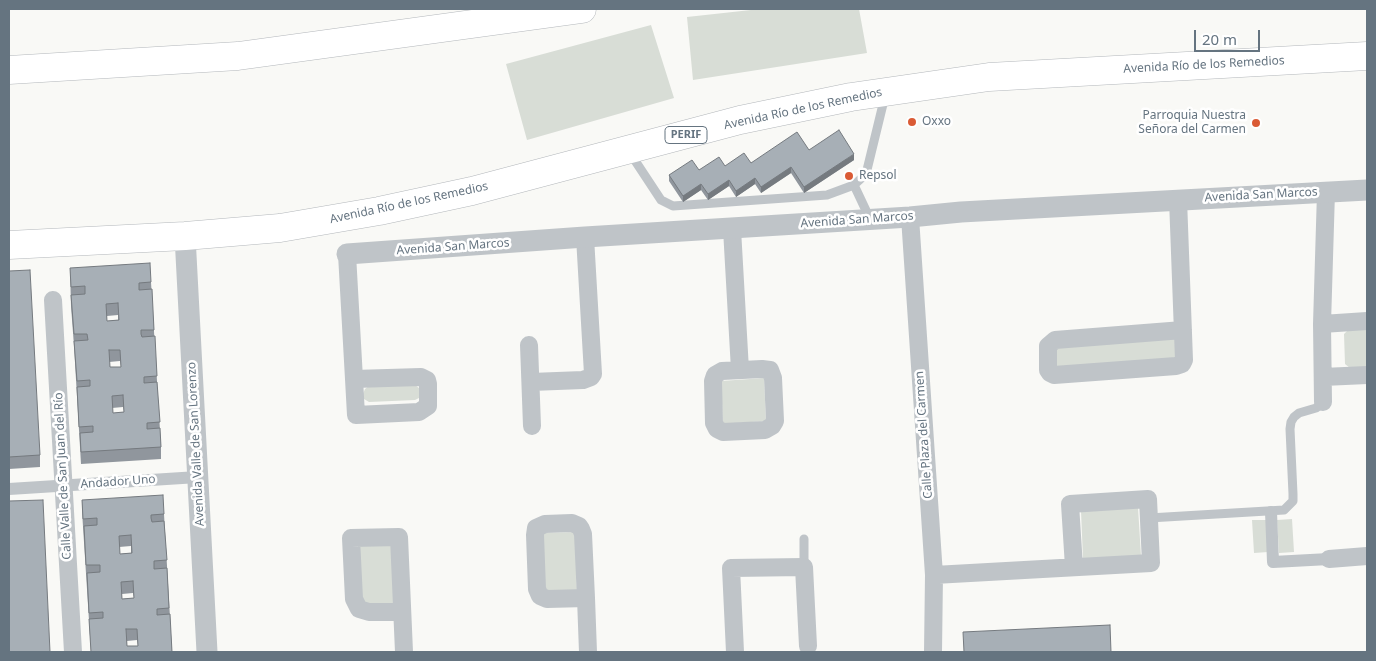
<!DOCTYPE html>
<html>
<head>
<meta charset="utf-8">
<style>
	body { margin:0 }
	#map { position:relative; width:1376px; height:661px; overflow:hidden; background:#f9f9f6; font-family:"Noto Sans",sans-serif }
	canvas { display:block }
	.frame { position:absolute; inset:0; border:10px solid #657480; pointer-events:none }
	.scale { position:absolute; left:1194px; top:30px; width:66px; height:22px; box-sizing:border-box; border:2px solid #657480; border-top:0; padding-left:6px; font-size:15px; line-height:18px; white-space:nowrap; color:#657480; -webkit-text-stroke:4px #fff; paint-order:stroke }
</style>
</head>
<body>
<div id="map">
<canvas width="1376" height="661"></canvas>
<div class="frame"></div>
<div class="scale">20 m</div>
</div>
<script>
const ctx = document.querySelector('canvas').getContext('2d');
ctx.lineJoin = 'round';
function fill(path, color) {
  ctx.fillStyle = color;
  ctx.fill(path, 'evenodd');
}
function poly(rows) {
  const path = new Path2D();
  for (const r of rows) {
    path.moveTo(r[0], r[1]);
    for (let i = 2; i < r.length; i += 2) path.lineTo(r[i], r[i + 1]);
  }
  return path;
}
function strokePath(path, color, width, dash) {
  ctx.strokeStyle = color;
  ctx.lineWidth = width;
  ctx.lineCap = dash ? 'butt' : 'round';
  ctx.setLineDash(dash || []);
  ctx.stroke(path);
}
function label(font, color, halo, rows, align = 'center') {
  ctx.font = font + ' "Noto Sans",sans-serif';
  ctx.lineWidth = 5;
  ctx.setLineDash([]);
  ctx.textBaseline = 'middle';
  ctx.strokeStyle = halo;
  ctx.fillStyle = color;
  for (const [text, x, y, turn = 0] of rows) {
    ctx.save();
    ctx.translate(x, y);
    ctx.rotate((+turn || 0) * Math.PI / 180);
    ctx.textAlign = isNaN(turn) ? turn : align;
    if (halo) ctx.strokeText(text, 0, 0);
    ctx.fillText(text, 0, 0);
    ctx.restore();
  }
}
const green = poly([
	[760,9,859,9,867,53,693,80,687,17],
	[651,25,674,98,527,140,506,64],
	[1349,329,1367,329,1367,367,1350,368,1345,364,1344,334],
	[1177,338,1178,362,1053,370,1051,346],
	[764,378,766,421,723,424,721,381],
	[415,385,419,388,420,393,419,398,415,400,369,402,364,399,363,394,365,389,369,386],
	[1138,507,1141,556,1083,559,1081,511],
	[1292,519,1294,552,1279,553,1277,520],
	[1252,520,1266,520,1268,552,1254,553],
	[575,532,577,591,544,592,542,533],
	[392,545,394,605,360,605,358,546]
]);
const service = poly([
	[630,153,661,200,673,206,827,195,854,185,866,174,885,96],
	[854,185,870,219],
	[1149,518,1284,510,1293,501,1293,494,1290,429,1291,422,1294,417,1299,413,1316,408,1323,402],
	[804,567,804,539]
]);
const pedestrian = poly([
	[9,489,198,477],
	[1271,512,1273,562,1329,559]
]);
const minor = poly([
	[1178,199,1184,360,1182,364,1176,366,1054,375,1050,373,1048,370,1048,346,1055,340,1183,330],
	[910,217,934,575,933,652],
	[732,229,740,370],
	[347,254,354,379,356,415,419,412,428,406,428,384,427,380,421,377,354,379],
	[53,300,73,652],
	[1322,324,1367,321],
	[529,345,532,426],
	[762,369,770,370,773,378,775,421,772,426,765,430,723,432,717,429,714,423,713,381,715,375,722,371,762,369],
	[1323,377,1367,375],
	[531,382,583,380,591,377,593,374,585,237],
	[1323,402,1322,324,1326,192],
	[1329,559,1367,556],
	[934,575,1151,563,1148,499,1070,504,1074,567],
	[586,598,547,599,540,596,537,589,535,535,536,528,545,524,572,523,579,526,581,529,583,534,586,598,588,652],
	[402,612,369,612,359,609,354,599,351,538,399,537,404,652],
	[735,652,731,568,804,567,808,646]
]);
const tertiary = poly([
	[185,236,207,652],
	[347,254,585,237,910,217,961,212,1367,190]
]);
const trunk = poly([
	[9,70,238,56,582,9],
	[9,245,185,236,280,228,379,211,472,191,740,120,851,97,989,77,1367,56]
]);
const wall = poly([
	[809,150,854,160,804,193,791,173,761,193,755,184,736,197,729,186,708,200,701,190,683,202,669,181,669,175,699,170,751,163],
	[70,268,151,282,161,447,161,459,81,464,74,346,71,306],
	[118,315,118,320,107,321,107,316],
	[120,361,121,367,110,367,109,362],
	[123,407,124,412,113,413,112,408],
	[9,271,40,455,40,467,9,469],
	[82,500,164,514,172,652,91,652,82,511],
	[131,546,131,553,120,554,119,547],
	[133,593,134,598,122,599,122,594],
	[137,640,138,646,127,646,127,641]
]);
const shadedWall = poly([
	[854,154,854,160,804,193,804,187],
	[791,167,791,173,761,193,761,187],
	[755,178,755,184,736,197,736,191],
	[729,180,729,186,708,200,708,194],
	[701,184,701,190,683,202,683,196]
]);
const building = poly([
	[839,130,854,154,804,187,791,167,761,187,755,178,736,191,729,180,708,194,701,184,683,196,669,175,692,160,699,170,719,157,725,166,744,153,751,163,797,132,809,150,839,130],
	[150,263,151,282,139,283,139,290,152,289,154,330,141,330,141,334,142,337,155,336,157,376,144,377,144,383,157,382,160,422,147,423,147,429,160,428,161,447,81,452,80,433,93,432,93,426,79,427,77,387,90,386,90,380,77,381,74,341,88,340,87,334,74,334,71,295,85,294,85,286,71,287,70,268,150,263],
	[118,303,119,320,107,321,106,304,118,303],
	[109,350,120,350,121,367,110,367,109,350],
	[123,395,124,412,113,413,112,396,123,395],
	[30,270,40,455,9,457,9,271,30,270],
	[163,495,164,514,151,515,151,518,152,522,164,521,167,560,154,561,154,569,167,568,169,608,157,609,157,615,170,614,172,652,91,652,89,619,103,618,103,612,89,613,87,573,100,572,100,565,86,565,84,526,97,525,97,518,83,519,82,500,163,495],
	[131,535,132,553,120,554,119,536,131,535],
	[133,581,134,598,122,599,121,582,133,581],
	[126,629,137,629,138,646,127,646,126,629],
	[43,500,50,652,9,652,9,501,43,500],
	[1110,625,1111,652,964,652,963,632,1110,625]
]);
const markers = [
	[912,122,5,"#da5b35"],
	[1256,123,5,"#da5b35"],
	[849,176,5,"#da5b35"]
];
const shields = [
	[686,135,42]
];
const shieldNames = [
	["PERIF",686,135]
];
const streetNames = [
	["Avenida Río de los Remedios",1204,65,-3],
	["Avenida Río de los Remedios",803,109,-12],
	["Avenida San Marcos",1261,195,-3],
	["Avenida Río de los Remedios",409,203,-12],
	["Avenida San Marcos",857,220,-4],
	["Avenida San Marcos",453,247,-4],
	["Calle Plaza del Carmen",924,435,-94],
	["Avenida Valle de San Lorenzo",196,444,-93],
	["Calle Valle de San Juan del Río",63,476,-93],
	["Andador Uno",118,482,-4]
];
const poiNames = [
	["Parroquia Nuestra",1246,116,"right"],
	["Señora del Carmen",1246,130,"right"],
	["Oxxo",922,122],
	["Repsol",859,176]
];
fill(green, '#d8ddd6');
strokePath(trunk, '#b3b7bb', 29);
strokePath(service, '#bfc4c8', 9);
strokePath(pedestrian, '#bfc4c8', 12);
strokePath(minor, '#bfc4c8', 18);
strokePath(tertiary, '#bfc4c8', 21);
strokePath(trunk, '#fff', 28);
fill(wall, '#90969d');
fill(shadedWall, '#757a7f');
fill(building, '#a7afb6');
strokePath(building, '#757a7f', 1);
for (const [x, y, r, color] of markers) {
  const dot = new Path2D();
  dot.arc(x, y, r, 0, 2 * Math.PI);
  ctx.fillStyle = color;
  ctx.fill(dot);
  strokePath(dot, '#fff', 2);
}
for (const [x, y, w] of shields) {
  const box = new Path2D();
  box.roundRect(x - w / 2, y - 8.5, w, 17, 4);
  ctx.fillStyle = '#fff';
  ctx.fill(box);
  strokePath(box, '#657480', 1);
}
label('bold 11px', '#657480', null, shieldNames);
label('12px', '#657480', '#fff', streetNames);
label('12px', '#657480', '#fff', poiNames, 'left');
</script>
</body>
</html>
